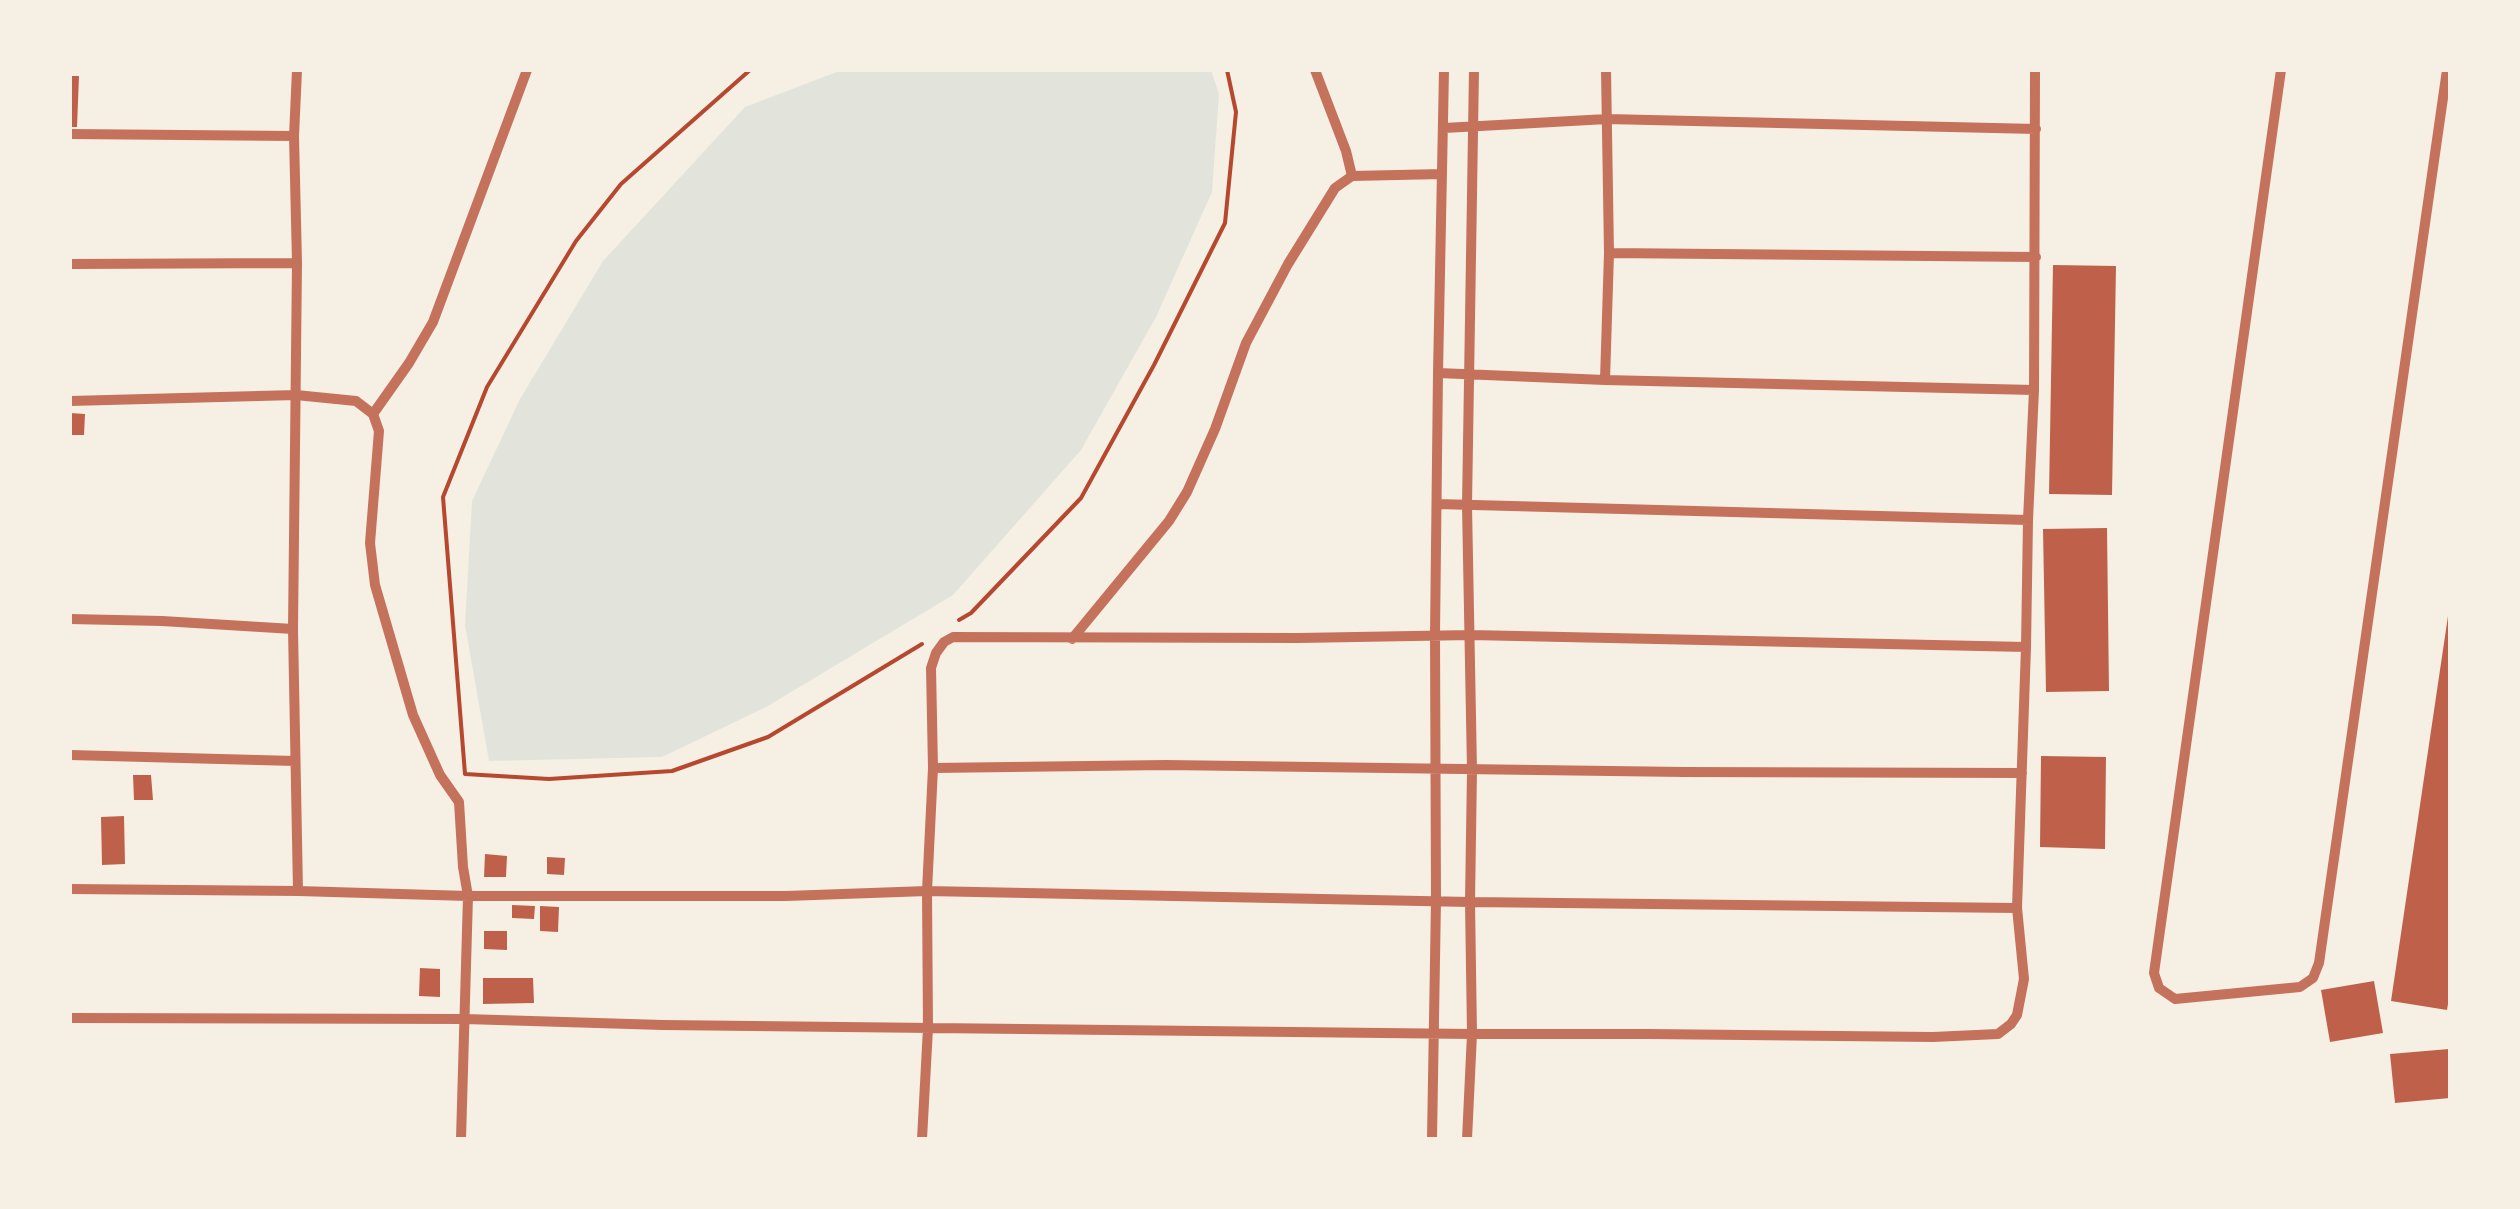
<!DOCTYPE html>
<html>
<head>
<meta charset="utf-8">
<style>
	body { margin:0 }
	#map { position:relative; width:2520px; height:1209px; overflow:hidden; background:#f6efe4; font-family:Poppins,sans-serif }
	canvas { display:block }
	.frame { position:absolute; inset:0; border:72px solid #f6efe4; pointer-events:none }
</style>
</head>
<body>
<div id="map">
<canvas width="2520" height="1209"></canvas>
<div class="frame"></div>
</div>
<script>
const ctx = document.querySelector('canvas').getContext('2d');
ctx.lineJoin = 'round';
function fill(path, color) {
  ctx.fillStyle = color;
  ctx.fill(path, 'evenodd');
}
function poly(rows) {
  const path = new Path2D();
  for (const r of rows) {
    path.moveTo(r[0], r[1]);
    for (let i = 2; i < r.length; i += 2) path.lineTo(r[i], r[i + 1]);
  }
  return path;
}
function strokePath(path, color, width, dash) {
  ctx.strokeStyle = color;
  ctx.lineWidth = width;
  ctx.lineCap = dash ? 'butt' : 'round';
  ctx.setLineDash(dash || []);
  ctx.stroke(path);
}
const green = poly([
	[842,70,1211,70,1219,94,1212,192,1156,317,1081,450,953,595,766,707,662,757,489,761,465,625,472,501,520,399,603,261,745,107]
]);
const building = poly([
	[70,76,79,76,77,127,70,127],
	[2053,265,2116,266,2112,495,2049,494],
	[70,413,85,414,84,435,70,435],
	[2107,528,2109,691,2046,692,2043,529],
	[2448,616,2450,616,2450,992,2447,1010,2391,1001],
	[2041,756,2106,757,2105,849,2040,847],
	[133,775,151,775,153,800,134,800],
	[124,816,125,864,102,865,101,817],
	[485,854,507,856,506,877,484,877],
	[547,857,565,858,564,875,547,874],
	[512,905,535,906,534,919,512,918],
	[540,906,559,907,558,932,540,931],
	[484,931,507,931,507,950,484,949],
	[420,968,440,969,440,997,419,996],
	[483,978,533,978,534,1003,483,1004],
	[2374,981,2383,1033,2330,1042,2321,990],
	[2449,1049,2450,1098,2395,1103,2390,1054]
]);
const path = poly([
	[750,70,621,184,576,241,487,387,443,497,465,774,549,779,672,771,768,737,922,644],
	[959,620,971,613,1081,498,1154,365,1225,223,1236,112,1227,70]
]);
const minor = poly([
	[297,70,294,136,297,263,293,629,298,891],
	[1315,70,1346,151,1352,176],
	[2281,70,2154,973,2159,988,2175,999,2300,987,2313,978,2319,963,2447,70],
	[1444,128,1607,119,2036,129],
	[70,134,294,136],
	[1609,253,2036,257],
	[70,264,297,263],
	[1438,373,1605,380,2034,390],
	[1605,380,1609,253,1606,70],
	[70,401,296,395,356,401,373,414,379,431,370,543,375,585,413,715,440,775,459,802,463,867,468,896,461,1139],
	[373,414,409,363,433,322,527,70],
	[1437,504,2028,520],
	[70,619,162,621,293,629],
	[1072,639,1169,521,1187,492,1215,429,1246,343,1288,264,1335,188,1352,176,1442,174],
	[70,755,295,761],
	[933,768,1166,765,1684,772,2022,773],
	[70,889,298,891,468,896,786,896,927,891,1470,902,2017,908],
	[70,1018,465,1019,663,1025,1472,1034,1649,1034,1933,1037,1998,1034,2011,1024,2017,1015,2024,979,2017,908,2026,647,2028,520,2034,390,2035,70],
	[922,1139,928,1028,927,891,933,768,931,668,936,653,944,642,953,637,1298,638,1471,635,2026,647],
	[1432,1139,1436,900,1435,634,1438,373,1444,70],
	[1467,1139,1472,1034,1470,902,1472,770,1467,505,1474,70]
]);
fill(green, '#e2e4dc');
fill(building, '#bf614a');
strokePath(path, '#b5482f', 4);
strokePath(minor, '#c5725c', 10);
</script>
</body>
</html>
